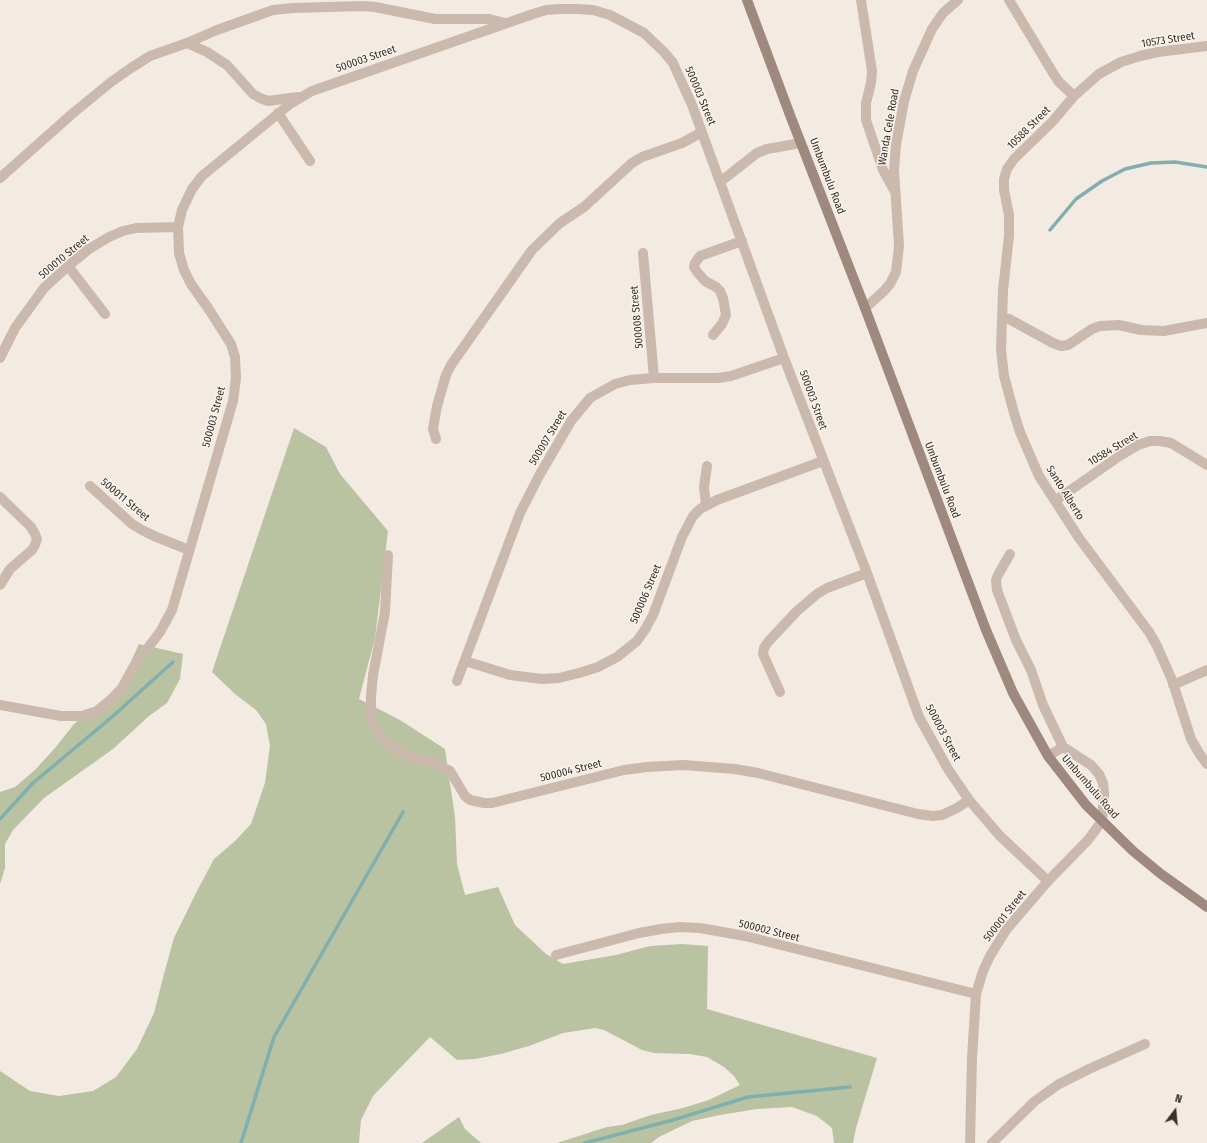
<!DOCTYPE html>
<html>
<head>
<meta charset="utf-8">
<style>
	body { margin:0 }
	#map { position:relative; width:1207px; height:1143px; overflow:hidden; background:#f3eae1; font-family:"Fira Sans Condensed",sans-serif }
	canvas { display:block }
	.north { position:absolute; left:1155px; top:1091px; width:40px; height:40px; -webkit-text-stroke:3px #faf4ee; paint-order:stroke; rotate:16deg; font-size:11px; font-weight:700; line-height:16px; text-align:center; color:#3a2f2b }
	.north::after { content:''; display:block; margin:auto; width:14px; height:18px; background:#3a2f2b; clip-path:polygon(50% 0,100% 100%,50% 72%,0 100%) }
</style>
</head>
<body>
<div id="map">
<canvas width="1207" height="1143"></canvas>
<div class="north">N</div>
</div>
<script>
const ctx = document.querySelector('canvas').getContext('2d');
ctx.lineJoin = 'round';
function fill(path, color) {
  ctx.fillStyle = color;
  ctx.fill(path, 'evenodd');
}
function poly(rows) {
  const path = new Path2D();
  for (const r of rows) {
    path.moveTo(r[0], r[1]);
    for (let i = 2; i < r.length; i += 2) path.lineTo(r[i], r[i + 1]);
  }
  return path;
}
function strokePath(path, color, width, dash) {
  ctx.strokeStyle = color;
  ctx.lineWidth = width;
  ctx.lineCap = dash ? 'butt' : 'round';
  ctx.setLineDash(dash || []);
  ctx.stroke(path);
}
function label(font, color, halo, rows, align = 'center') {
  ctx.font = font + ' "Fira Sans Condensed",sans-serif';
  ctx.lineWidth = 3;
  ctx.setLineDash([]);
  ctx.textBaseline = 'middle';
  ctx.strokeStyle = halo;
  ctx.fillStyle = color;
  for (const [text, x, y, turn = 0] of rows) {
    ctx.save();
    ctx.translate(x, y);
    ctx.rotate((+turn || 0) * Math.PI / 180);
    ctx.textAlign = isNaN(turn) ? turn : align;
    if (halo) ctx.strokeText(text, 0, 0);
    ctx.fillText(text, 0, 0);
    ctx.restore();
  }
}
const green = poly([
	[294,428,326,447,340,474,388,531,375,638,359,699,400,720,445,749,455,817,457,864,465,895,498,887,515,925,546,954,563,964,616,955,650,946,682,944,708,946,707,1009,877,1058,856,1128,853,1143,834,1143,832,1128,817,1116,792,1107,757,1109,720,1115,692,1121,659,1137,651,1143,557,1143,607,1127,622,1125,651,1115,683,1108,709,1100,740,1085,734,1076,724,1067,707,1057,690,1054,654,1053,642,1050,604,1030,595,1028,563,1033,529,1046,501,1054,475,1059,457,1060,430,1037,373,1096,361,1120,359,1143,0,1143,0,1071,30,1091,59,1096,93,1091,116,1077,137,1049,154,1013,164,974,174,938,197,891,214,859,235,841,251,824,265,783,270,746,266,724,256,710,235,694,212,672],
	[139,644,183,654,180,679,167,703,149,716,113,749,44,798,13,830,5,844,5,868,0,884,0,792,15,787,35,770,55,748,74,724,117,688,128,668],
	[459,1117,465,1129,481,1143,422,1143]
]);
const stream = poly([
	[1050,230,1076,199,1102,181,1125,169,1151,163,1175,162,1207,167],
	[0,819,33,783,112,717,173,662],
	[241,1143,274,1037,403,812],
	[585,1143,673,1120,748,1097,850,1087]
]);
const minor = poly([
	[861,0,872,71,871,83,866,103,866,120,883,170,894,190],
	[1009,0,1053,73,1059,82,1074,96],
	[187,43,207,52,227,65,253,94,260,98,268,101,298,97],
	[1207,46,1158,52,1140,56,1121,62,1099,74,1074,96,1053,121,1014,159,1007,169,1004,179,1004,190,1009,215,1009,236,1003,290,1001,350,1004,376,1014,413,1020,432,1039,476,1079,538,1149,632,1157,646,1172,680,1191,739,1199,753,1207,764],
	[278,113,310,161],
	[0,178,72,114,111,82,131,68,150,56,187,43,217,30,273,10,293,8,363,6,375,7,435,19,489,19,505,23],
	[720,182,757,153,767,149,801,143],
	[643,253,654,378],
	[68,266,105,314],
	[865,308,884,291,890,284,896,272,899,246,894,170,896,145,904,101,913,71,932,29,943,13,958,0],
	[1002,317,1009,319,1053,343,1061,346,1068,345,1092,329,1100,326,1119,325,1141,330,1164,331,1207,323],
	[713,335,722,324,726,315,723,298,720,291,716,287,705,281,697,272,694,267,695,263,700,256,742,241],
	[0,358,15,328,44,288,68,266,89,249,109,237,123,231,136,228,178,227],
	[436,439,433,429,437,406,446,375,451,365,532,250,560,223,584,207,632,163,642,157,682,143,702,132],
	[90,486,132,524,142,530,154,536,189,550],
	[0,497,31,527,35,534,37,539,35,545,32,550,10,569,0,585],
	[1055,501,1118,457,1138,445,1150,441,1160,441,1171,443,1207,465],
	[706,505,704,487,707,466],
	[1010,554,998,575,996,580,997,590,1016,640,1031,670,1043,705,1063,747,1048,756],
	[388,555,385,612,373,675,371,696,371,715,373,724,383,739,395,749,408,756,434,763,450,771,465,796,470,800,484,803,492,803,624,770,647,767,684,765,735,769,758,773,918,814,933,816,942,815,957,808,969,800],
	[465,661,510,675,542,679,559,678,579,673,598,667,617,657,637,641,646,628,653,615,682,537,693,516,700,509,717,500,823,461],
	[457,681,520,513,539,476,571,421,590,398,615,384,630,380,654,378,718,378,731,376,784,358],
	[1173,685,1207,670],
	[780,692,763,654,764,648,768,642,797,611,817,594,827,588,867,573],
	[0,705,61,716,82,716,97,711,111,700,122,688,134,666,160,632,172,610,233,401,236,378,235,357,231,344,208,308,191,284,184,270,179,253,178,227,182,210,192,189,202,176,290,104,312,91,533,14,546,10,559,9,578,9,593,10,610,15,644,33,664,52,673,63,692,105,784,358,867,573,919,717,948,769,969,800,1000,836,1048,881],
	[556,955,639,933,661,929,680,927,700,928,745,936,976,994],
	[970,1143,972,1058,976,994,983,971,990,956,1006,930,1048,881,1088,840,1102,821,1104,793,1103,783,1099,774,1091,765,1063,747],
	[992,1143,1035,1101,1059,1084,1089,1069,1145,1044]
]);
const secondary = poly([
	[747,0,790,115,865,308,986,630,1013,693,1048,756,1086,805,1133,851,1161,874,1207,907]
]);
const streetNames = [
	["10573 Street",1168,40,-9],
	["500003 Street",366,59,-19],
	["500003 Street",700,96,67],
	["Wanda Cele Road",889,127,-80],
	["10588 Street",1029,128,-45],
	["Umbumbulu Road",827,176,69],
	["500010 Street",64,257,-40],
	["500008 Street",637,317,-95],
	["500003 Street",813,400,70],
	["500003 Street",214,417,-75],
	["500007 Street",548,438,-59],
	["10584 Street",1113,449,-31],
	["Umbumbulu Road",942,480,69],
	["Santo Alberto",1065,493,58],
	["500011 Street",125,500,40],
	["500006 Street",646,594,-67],
	["500003 Street",943,733,62],
	["500004 Street",571,771,-14],
	["Umbumbulu Road",1090,787,49],
	["500001 Street",1005,916,-52],
	["500002 Street",769,931,14]
];
fill(green, '#b9c2a1');
strokePath(stream, '#80afaf', 3.5);
strokePath(minor, '#cbb9ad', 10);
strokePath(secondary, '#9f887e', 10);
label('11px', '#3a2f2b', '#faf4ee', streetNames);
</script>
</body>
</html>
